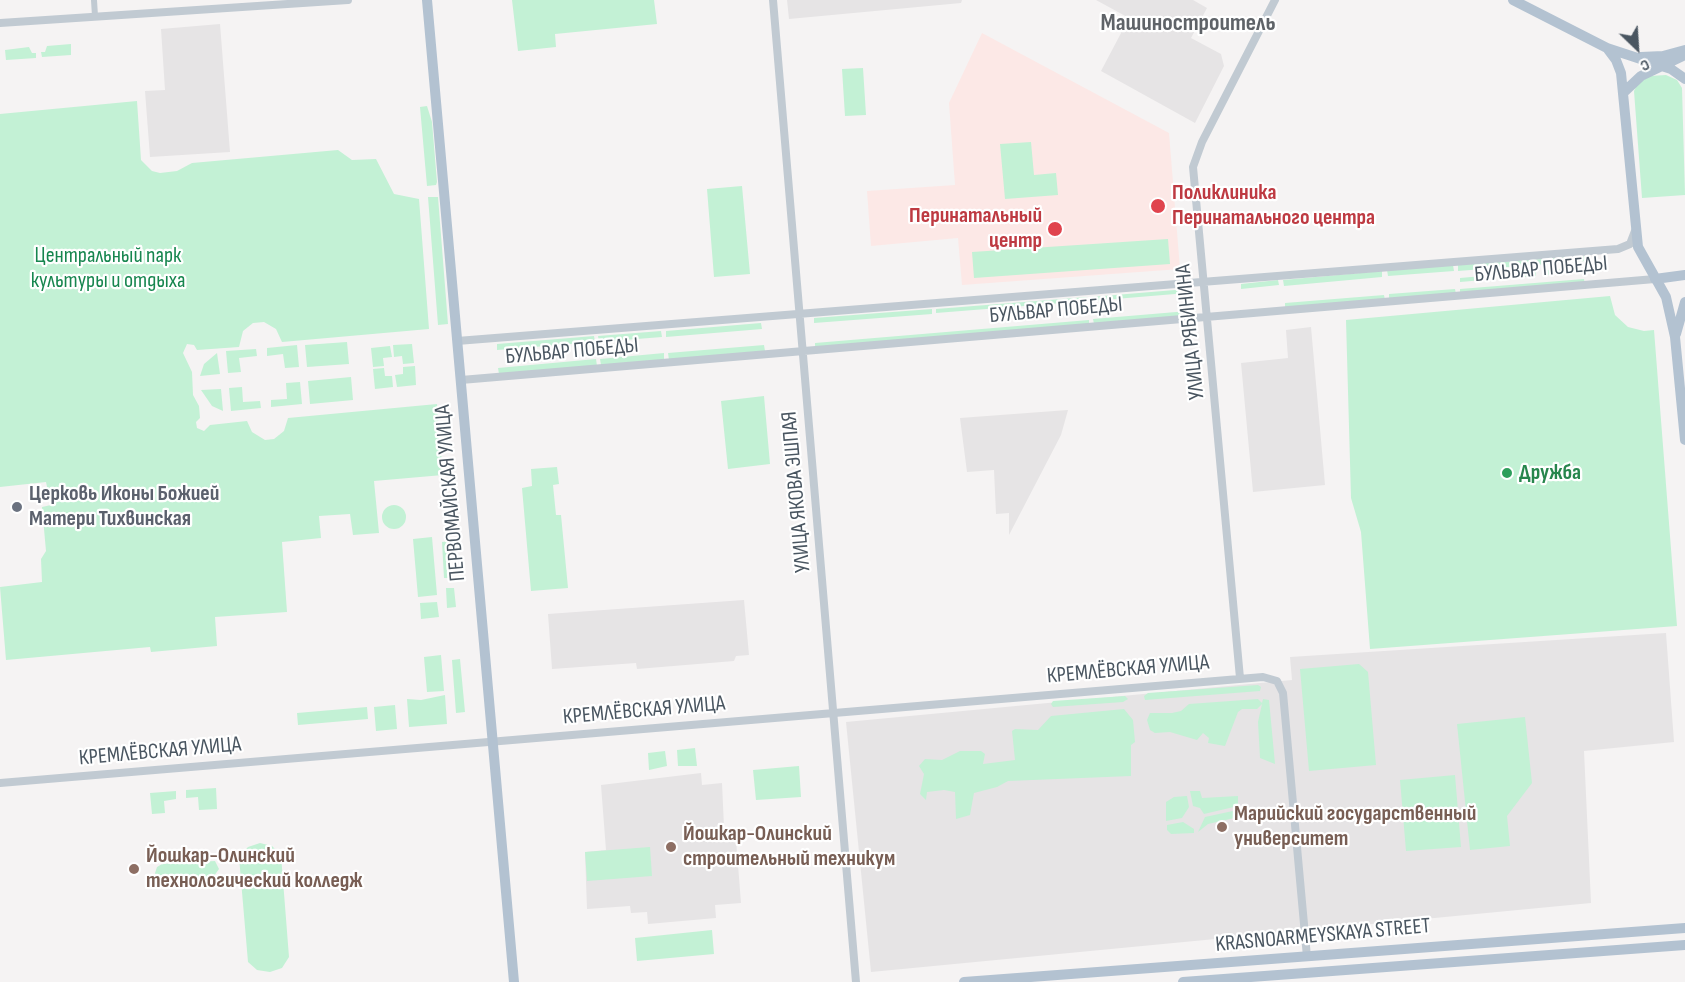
<!DOCTYPE html>
<html>
<head>
<meta charset="utf-8">
<style>
	body { margin:0 }
	#map { position:relative; width:1685px; height:982px; overflow:hidden; background:#f5f3f3; font-family:"Sofia Sans Condensed",sans-serif }
	canvas { display:block }
	.north { position:absolute; left:1607px; top:18px; width:60px; height:60px; -webkit-text-stroke:4px #fff; paint-order:stroke; rotate:155deg; font-size:16px; font-weight:700; line-height:24px; text-align:center; color:#4a5661 }
	.north::after { content:''; display:block; margin:auto; width:21px; height:27px; background:#4a5661; clip-path:polygon(50% 0,100% 100%,50% 72%,0 100%) }
</style>
</head>
<body>
<div id="map">
<canvas width="1685" height="982"></canvas>
<div class="north">С</div>
</div>
<script>
const ctx = document.querySelector('canvas').getContext('2d');
ctx.lineJoin = 'round';
function fill(path, color) {
  ctx.fillStyle = color;
  ctx.fill(path, 'evenodd');
}
function poly(rows) {
  const path = new Path2D();
  for (const r of rows) {
    if (r.length === 3) {
      path.moveTo(r[0] + r[2], r[1]);
      path.arc(r[0], r[1], r[2], 0, 2 * Math.PI);
      continue;
    }
    path.moveTo(r[0], r[1]);
    for (let i = 2; i < r.length; i += 2) path.lineTo(r[i], r[i + 1]);
  }
  return path;
}
function strokePath(path, color, width, dash) {
  ctx.strokeStyle = color;
  ctx.lineWidth = width;
  ctx.lineCap = dash ? 'butt' : 'round';
  ctx.setLineDash(dash || []);
  ctx.stroke(path);
}
function label(font, color, halo, rows, align = 'center') {
  ctx.font = font + ' "Sofia Sans Condensed",sans-serif';
  ctx.lineWidth = 4.5;
  ctx.setLineDash([]);
  ctx.textBaseline = 'middle';
  ctx.strokeStyle = halo;
  ctx.fillStyle = color;
  for (const [text, x, y, turn = 0] of rows) {
    ctx.save();
    ctx.translate(x, y);
    ctx.rotate((+turn || 0) * Math.PI / 180);
    ctx.textAlign = isNaN(turn) ? turn : align;
    if (halo) ctx.strokeText(text, 0, 0);
    ctx.fillText(text, 0, 0);
    ctx.restore();
  }
}
const education = poly([
	[787,0,962,0,961,3,789,19],
	[1096,0,1193,0,1207,8,1191,38,1221,54,1224,66,1195,123,1101,71,1129,18],
	[220,24,230,152,150,157,145,91,165,90,161,29],
	[1311,327,1325,485,1253,492,1241,363,1288,358,1286,330],
	[1068,410,1061,435,1009,535,1009,513,996,514,994,470,967,472,960,418],
	[744,600,749,655,736,656,734,661,637,669,636,663,552,669,548,614],
	[1666,633,1674,742,1584,751,1591,903,871,972,846,722,1292,680,1290,657],
	[701,773,702,785,722,783,724,827,735,827,741,903,715,905,716,918,648,924,647,912,631,913,630,906,587,909,585,852,606,850,601,785]
]);
const medical = poly([
	[982,33,1169,133,1180,269,962,285,958,238,871,246,867,191,955,185,949,103]
]);
const green = poly([
	[512,0,654,0,657,24,555,34,556,47,518,51],
	[71,44,71,55,42,57,41,52,45,52,47,46],
	[29,47,32,53,36,53,36,58,6,60,5,50],
	[863,68,866,115,845,116,842,69],
	[1666,75,1677,80,1682,88,1685,195,1642,198,1634,91,1638,83,1650,76],
	[137,101,141,160,152,171,160,173,177,171,192,163,338,150,352,160,376,159,394,194,419,199,429,329,282,342,276,329,264,322,253,323,243,331,239,347,197,350,194,345,187,344,183,353,192,372,193,395,199,406,200,418,196,422,197,428,204,431,210,425,247,421,252,432,265,440,274,439,284,431,288,418,437,404,443,475,374,481,379,533,353,535,350,514,319,516,321,538,282,542,287,612,215,617,217,646,151,652,150,647,6,660,0,587,42,582,41,559,46,551,42,507,51,505,46,482,0,487,0,114],
	[427,106,432,122,437,182,436,185,427,186,420,107],
	[1031,142,1034,175,1056,173,1058,195,1005,199,1000,144],
	[742,186,750,274,714,277,707,189],
	[428,197,438,197,448,324,438,325],
	[1168,239,1170,264,974,278,972,252],
	[1584,256,1585,261,1458,271,1458,265],
	[1453,265,1454,271,1388,276,1387,270],
	[1579,268,1579,272,1546,275,1546,270],
	[1382,271,1382,277,1284,286,1283,280],
	[1536,271,1536,276,1505,278,1505,274],
	[1494,275,1495,279,1460,282,1460,278],
	[1584,279,1585,284,1460,294,1460,289],
	[1278,280,1279,285,1241,289,1241,284],
	[1187,289,1187,293,1091,301,1091,297],
	[1455,289,1456,294,1389,299,1389,294],
	[1384,295,1385,300,1285,309,1285,303],
	[1610,296,1615,315,1628,327,1644,331,1654,330,1677,626,1370,649,1361,532,1351,498,1346,320],
	[1087,297,1087,301,936,313,936,309],
	[932,309,932,314,814,323,814,318],
	[1188,311,1189,316,1094,324,1093,319],
	[1089,320,1089,324,815,347,815,343],
	[761,323,762,329,666,337,666,331],
	[661,331,662,337,599,342,598,336],
	[594,336,595,342,497,350,497,344],
	[347,342,349,364,307,367,305,345],
	[412,344,414,363,403,364,402,356,394,357,393,345],
	[297,345,299,367,285,368,283,354,267,356,267,348],
	[764,345,765,351,669,360,668,353],
	[390,346,392,357,383,358,384,366,373,367,371,348],
	[256,349,257,356,239,358,241,372,228,373,226,351],
	[217,353,220,374,200,376,204,364],
	[664,353,664,360,601,365,600,359],
	[596,359,597,366,499,374,498,368],
	[415,366,416,385,397,387,395,375,403,374,403,367],
	[384,368,385,376,392,376,393,387,375,389,373,369],
	[351,377,353,400,310,404,308,381],
	[300,382,302,404,271,407,271,400,287,399,286,383],
	[242,387,243,402,260,401,261,408,231,411,229,388],
	[221,389,223,411,212,406,201,390],
	[764,396,770,464,728,469,721,401],
	[557,467,559,484,553,485,556,515,561,515,568,588,531,591,522,488,532,486,531,469],
	[394,517,12],
	[432,537,437,595,418,597,413,539],
	[450,541,453,578,444,578,442,542],
	[454,588,456,607,447,608,446,588],
	[437,602,439,617,421,619,420,603],
	[441,655,444,691,427,692,424,657],
	[460,659,465,712,456,713,452,660],
	[1359,664,1368,672,1376,765,1309,771,1300,669],
	[1258,685,1261,687,1260,691,1145,700,1144,696,1148,693],
	[445,695,447,724,409,727,407,699,421,700],
	[1125,696,1128,699,1123,702,1053,707,1051,704,1053,701],
	[1258,699,1262,703,1263,699,1269,700,1275,764,1260,758,1258,722,1262,704,1257,709,1242,709,1238,712,1225,746,1208,743,1209,738,1203,733,1197,740,1170,732,1155,733,1150,730,1147,720,1150,713,1172,713,1181,711,1189,704],
	[395,705,397,729,376,731,374,707],
	[367,707,368,719,298,725,297,713],
	[1124,709,1133,720,1135,742,1131,745,1131,776,1008,781,997,787,974,793,970,815,956,819,955,792,944,790,927,792,926,800,920,794,924,774,919,766,925,759,942,760,960,751,981,751,985,754,983,764,1015,760,1012,731,1015,729,1038,730,1051,716],
	[1525,717,1532,783,1507,816,1510,846,1470,850,1457,724],
	[695,748,697,766,678,766,677,750],
	[665,751,667,766,649,770,648,753],
	[799,766,801,797,756,800,753,770],
	[1455,775,1461,847,1406,851,1400,780],
	[216,788,217,809,199,810,198,797,186,798,186,790],
	[176,791,176,799,164,801,165,813,152,814,150,793],
	[1190,791,1200,791,1202,798,1238,796,1238,806,1204,814,1200,808,1193,806],
	[1187,796,1189,807,1182,818,1166,821,1166,802,1174,797],
	[1242,809,1243,816,1208,824,1198,832,1205,817],
	[1183,822,1194,829,1194,833,1171,834,1167,830,1167,825],
	[260,843,272,846,281,855,289,957,282,968,270,972,257,970,248,962,239,857,248,847],
	[650,847,652,876,587,881,585,852],
	[215,861,219,869,214,876,164,880,158,879,155,873,157,867,162,864],
	[712,930,714,954,637,961,635,938]
]);
const minor = poly([
	[94,0,95,16]
]);
const tertiary = poly([
	[773,0,856,982],
	[0,23,348,0],
	[457,341,1618,249,1630,244,1635,231],
	[461,380,1655,279],
	[1240,678,1193,167,1202,142,1275,0],
	[0,783,1263,677,1277,681,1283,693,1307,957]
]);
const primary = poly([
	[427,0,514,982],
	[1513,0,1607,48,1671,69,1685,79],
	[1607,48,1616,60,1621,73,1638,247,1666,297,1675,337,1685,440],
	[1641,57,1663,56,1685,50],
	[1624,92,1641,76,1685,55],
	[1655,279,1685,275],
	[1676,334,1685,302],
	[964,982,1685,928],
	[1183,982,1685,945]
]);
const markers = [
	[1158,206,8,"#e0444e"],
	[1055,229,8,"#e0444e"],
	[1507,473,6,"#2e9e5b"],
	[17,507,6,"#6b7280"],
	[1222,827,6,"#8d6e63"],
	[671,847,6,"#8d6e63"],
	[134,869,6,"#8d6e63"]
];
const healthNames = [
	["Поликлиника",1172,193],
	["Перинатального центра",1172,218],
	["Перинатальный",1042,216,"right"],
	["центр",1042,241,"right"]
];
const parkNames = [
	["Центральный парк",108,256],
	["культуры и отдыха",108,281]
];
const streetNames = [
	["БУЛЬВАР ПОБЕДЫ",1541,270,-5],
	["БУЛЬВАР ПОБЕДЫ",1056,311,-5],
	["УЛИЦА РЯБИНИНА",1191,332,-96],
	["БУЛЬВАР ПОБЕДЫ",572,352,-5],
	["УЛИЦА ЯКОВА ЭШПАЯ",797,492,-95],
	["ПЕРВОМАЙСКАЯ УЛИЦА",451,493,-95],
	["КРЕМЛЁВСКАЯ УЛИЦА",1128,670,-5],
	["КРЕМЛЁВСКАЯ УЛИЦА",644,711,-5],
	["КРЕМЛЁВСКАЯ УЛИЦА",160,752,-5],
	["KRASNOARMEYSKAYA STREET",1323,936,-5]
];
const leisureNames = [
	["Дружба",1519,473]
];
const worshipNames = [
	["Церковь Иконы Божией",29,494],
	["Матери Тихвинская",29,519]
];
const educationNames = [
	["Марийский государственный",1234,814],
	["университет",1234,839],
	["Йошкар-Олинский",683,834],
	["строительный техникум",683,859],
	["Йошкар-Олинский",146,856],
	["технологический колледж",146,881]
];
const neighbourhoodNames = [
	["Машиностроитель",1188,24]
];
fill(education, '#e6e4e5');
fill(medical, '#fce8e6');
fill(green, '#c3f1d5');
strokePath(minor, '#c1cad2', 6);
strokePath(tertiary, '#c1cad2', 8);
strokePath(primary, '#b3c2d1', 10);
for (const [x, y, r, color] of markers) {
  const dot = new Path2D();
  dot.arc(x, y, r, 0, 2 * Math.PI);
  ctx.fillStyle = color;
  ctx.fill(dot);
  strokePath(dot, '#fff', 2);
}
label('bold 22px', '#be3a42', '#fff', healthNames, 'left');
label('22px', '#17864f', '#fff', parkNames);
label('22px', '#4a5661', '#fff', streetNames);
label('bold 22px', '#27864d', '#fff', leisureNames, 'left');
label('bold 22px', '#5b616d', '#fff', worshipNames, 'left');
label('bold 22px', '#785e54', '#fff', educationNames, 'left');
label('bold 24px', '#5f6368', '#fff', neighbourhoodNames);
</script>
</body>
</html>
